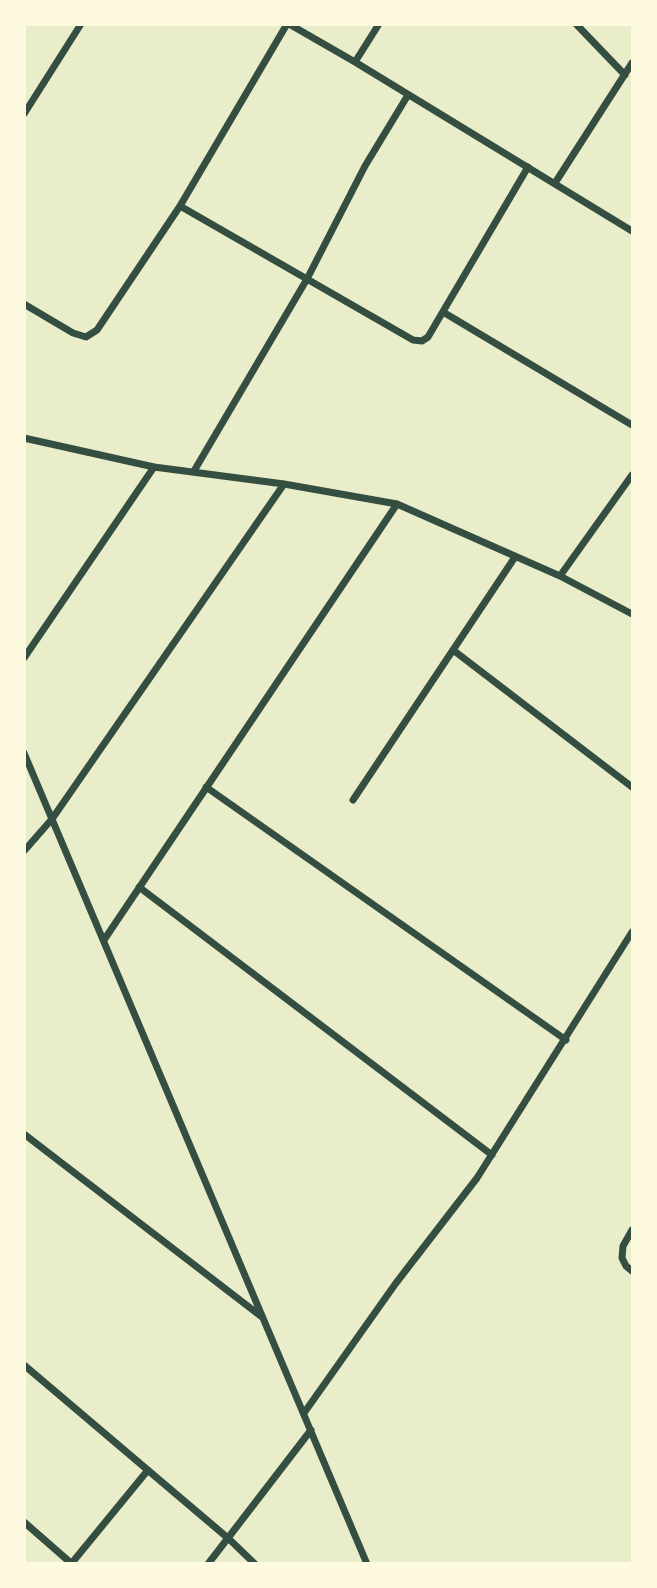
<!DOCTYPE html>
<html>
<head>
<meta charset="utf-8">
<style>
	body { margin:0 }
	#map { position:relative; width:657px; height:1588px; overflow:hidden; background:#e9edc9; font-family:Quicksand,sans-serif }
	canvas { display:block }
	.frame { position:absolute; inset:0; border:26px solid #fefae0; pointer-events:none }
</style>
</head>
<body>
<div id="map">
<canvas width="657" height="1588"></canvas>
<div class="frame"></div>
</div>
<script>
const ctx = document.querySelector('canvas').getContext('2d');
ctx.lineJoin = 'round';
function poly(rows) {
  const path = new Path2D();
  for (const r of rows) {
    path.moveTo(r[0], r[1]);
    for (let i = 2; i < r.length; i += 2) path.lineTo(r[i], r[i + 1]);
  }
  return path;
}
function strokePath(path, color, width, dash) {
  ctx.strokeStyle = color;
  ctx.lineWidth = width;
  ctx.lineCap = dash ? 'butt' : 'round';
  ctx.setLineDash(dash || []);
  ctx.stroke(path);
}
const minor = poly([
	[289,24,355,62,632,231],
	[576,24,625,75],
	[355,62,379,24],
	[24,114,81,24],
	[555,183,632,63],
	[180,206,413,340,422,341,428,337,528,167],
	[24,304,73,333,86,337,97,330,180,206,287,24],
	[443,312,632,425],
	[24,438,154,467,284,484,397,504,560,576,632,614],
	[194,471,307,279,365,166,408,95],
	[560,576,632,475],
	[453,650,632,787],
	[24,658,154,467],
	[24,753,367,1564],
	[206,787,566,1040],
	[353,800,515,557],
	[24,851,52,819,284,484],
	[139,887,492,1155],
	[104,940,397,504],
	[24,1134,262,1317],
	[632,1230,623,1246,622,1258,626,1266,632,1271],
	[24,1365,229,1539,255,1564],
	[304,1413,396,1283,477,1178,632,932],
	[24,1522,72,1564],
	[71,1564,148,1470],
	[208,1564,311,1430]
]);
strokePath(minor, '#344e41', 7);
</script>
</body>
</html>
